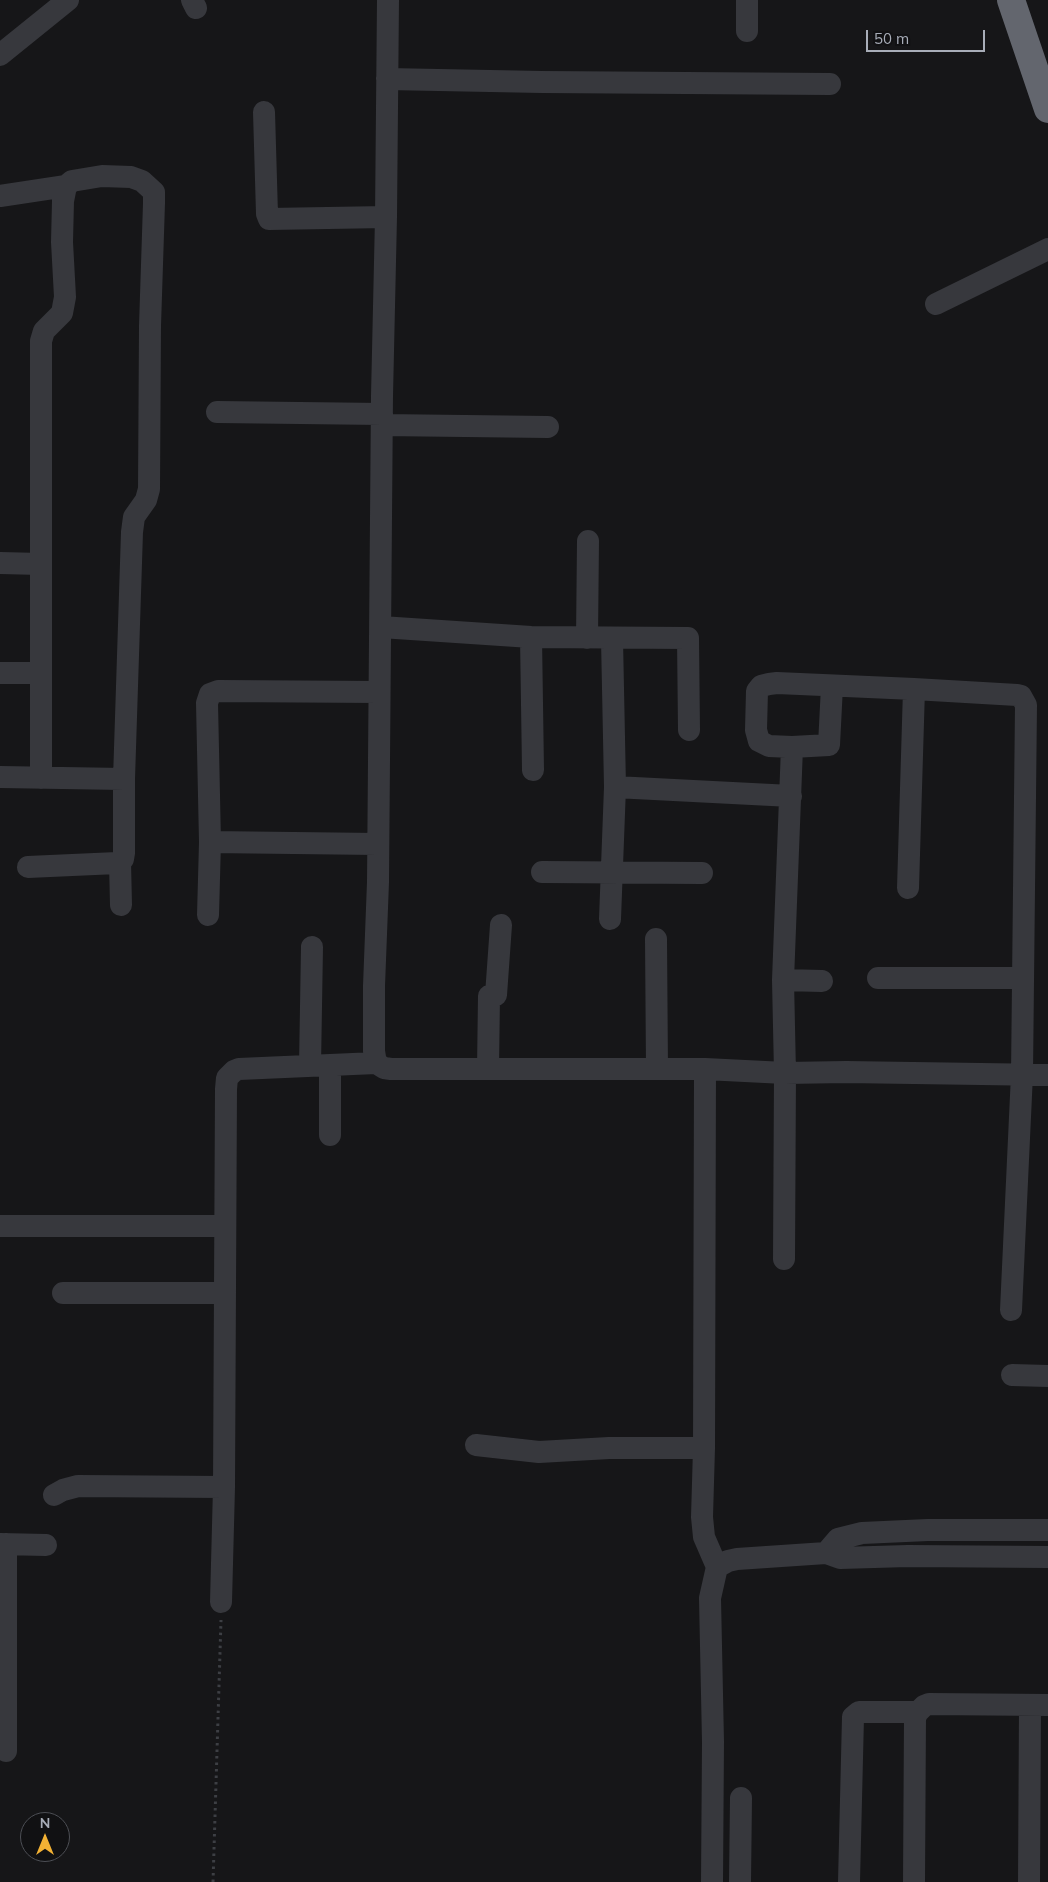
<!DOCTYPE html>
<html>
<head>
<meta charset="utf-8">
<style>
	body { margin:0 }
	#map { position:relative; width:1048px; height:1882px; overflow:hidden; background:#161618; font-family:Mulish,sans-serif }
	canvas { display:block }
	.north { position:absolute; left:20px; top:1812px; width:50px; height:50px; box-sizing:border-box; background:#111113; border:1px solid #4d4f55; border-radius:50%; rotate:0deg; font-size:14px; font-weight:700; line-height:20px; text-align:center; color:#a8adb8 }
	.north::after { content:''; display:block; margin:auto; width:18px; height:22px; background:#f2b134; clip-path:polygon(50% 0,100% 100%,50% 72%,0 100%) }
	.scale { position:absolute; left:866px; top:30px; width:119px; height:22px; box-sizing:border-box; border:2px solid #a8adb8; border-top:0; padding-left:6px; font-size:15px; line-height:18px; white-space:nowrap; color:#a8adb8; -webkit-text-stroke:4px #111113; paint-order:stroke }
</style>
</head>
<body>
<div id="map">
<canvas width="1048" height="1882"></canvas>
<div class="north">N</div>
<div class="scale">50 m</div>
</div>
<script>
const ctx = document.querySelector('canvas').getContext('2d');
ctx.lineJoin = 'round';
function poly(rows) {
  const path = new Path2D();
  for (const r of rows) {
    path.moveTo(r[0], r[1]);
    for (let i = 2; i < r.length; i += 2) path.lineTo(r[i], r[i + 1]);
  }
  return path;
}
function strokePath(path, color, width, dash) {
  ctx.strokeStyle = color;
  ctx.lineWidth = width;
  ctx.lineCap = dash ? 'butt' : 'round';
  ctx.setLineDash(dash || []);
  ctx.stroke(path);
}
const path = poly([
	[213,1882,221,1620]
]);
const minor = poly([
	[192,0,196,8],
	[388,0,386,217,382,396,378,882,374,986,374,1051,376,1063,384,1068,391,1069,705,1069,785,1073,846,1072,1048,1075],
	[747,0,747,31],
	[0,55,68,0],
	[387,79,542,82,830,84],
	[264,112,267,214,269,219,386,217],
	[0,196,66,186],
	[936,304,1048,249],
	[217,412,382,414],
	[382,425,548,427],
	[0,563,41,564,41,341,44,331,62,313,65,297,62,242,63,201,66,186,72,181,102,176,131,177,142,181,154,192,154,203,150,326,149,489,146,500,134,517,132,532,124,779,124,853,123,859,117,863,28,867],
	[41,564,41,778],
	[381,627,531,637,688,638,689,730],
	[531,637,533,770],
	[587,638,588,541],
	[0,673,41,673],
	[832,686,829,745,792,747,769,746,759,741,756,730,757,691,761,686,769,684,777,683,914,689,1017,695,1021,696,1026,705,1022,1074,1011,1310],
	[0,777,124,779],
	[615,787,791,796],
	[210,842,377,844],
	[120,862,121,905],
	[542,872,702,873],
	[908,888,914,689],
	[208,915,210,842,207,703,210,694,218,691,379,692],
	[610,919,615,787,612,639],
	[656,939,657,1069],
	[878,978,1023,978],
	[783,980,822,981],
	[330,1065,330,1135],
	[310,1066,312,947],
	[488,1069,489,996,496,995,501,925],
	[705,1069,704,1448,702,1517,704,1537,717,1567],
	[0,1226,225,1226],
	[784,1259,785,1073,783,980,792,747],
	[63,1293,225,1293],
	[1012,1375,1048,1376],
	[476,1445,539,1452,609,1448,704,1448],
	[54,1495,63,1490,78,1486,224,1487],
	[0,1544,46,1545],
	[826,1553,838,1539,862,1533,928,1530,1048,1530],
	[221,1602,224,1487,226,1089,227,1078,234,1071,239,1069,376,1063],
	[6,1751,6,1544],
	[712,1882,713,1742,710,1598,717,1567,728,1561,737,1559,826,1553,840,1558,908,1556,1048,1557],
	[740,1882,741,1798],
	[849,1882,853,1717,859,1712,918,1712],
	[914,1882,915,1717,918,1712,924,1706,929,1704,1048,1705],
	[1029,1882,1030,1705]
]);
const highway = poly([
	[1011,0,1048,109]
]);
strokePath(path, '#3d3f44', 3, [2.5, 4]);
strokePath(minor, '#37383d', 22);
strokePath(highway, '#63666e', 28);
</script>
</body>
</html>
